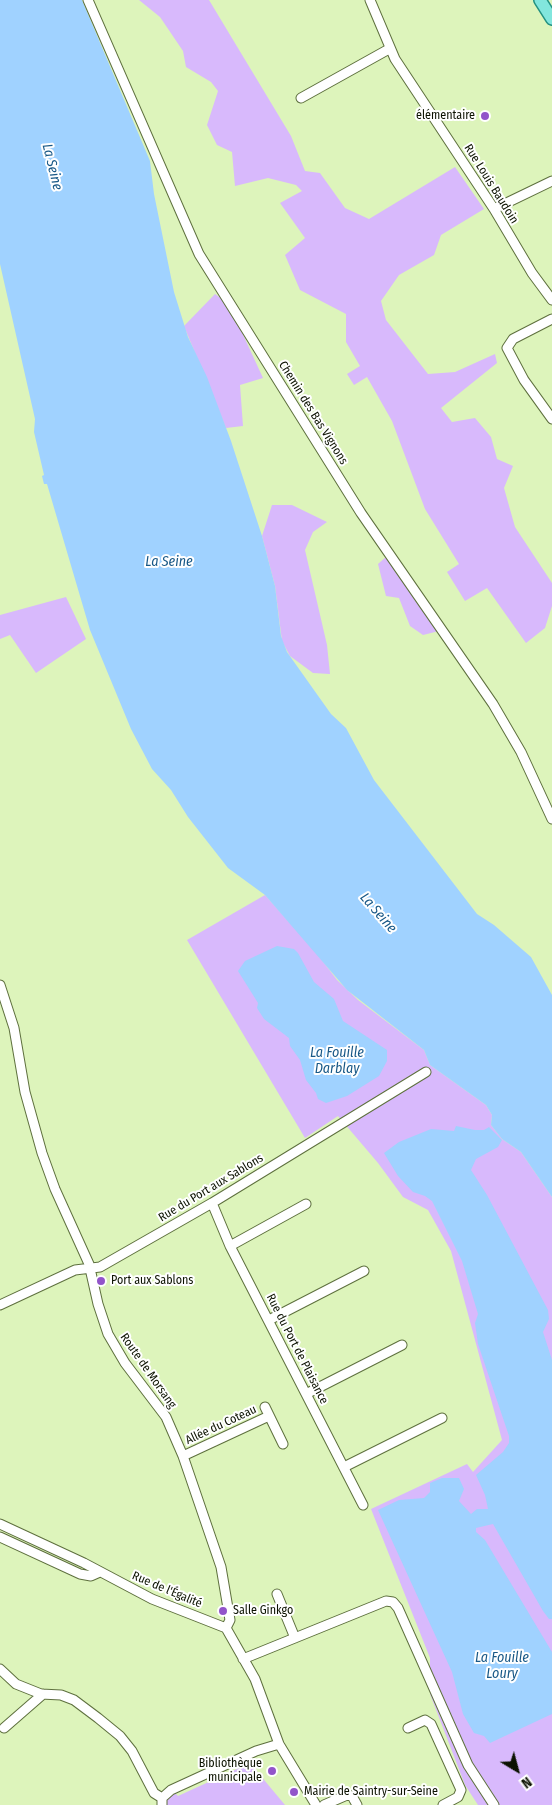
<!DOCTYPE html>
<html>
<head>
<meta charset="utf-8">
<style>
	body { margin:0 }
	#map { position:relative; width:552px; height:1805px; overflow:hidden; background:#ddf4bb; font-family:"Fira Sans Condensed",sans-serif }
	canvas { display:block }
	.north { position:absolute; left:492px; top:1745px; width:50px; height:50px; -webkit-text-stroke:4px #fff; paint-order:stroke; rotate:143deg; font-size:14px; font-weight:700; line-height:20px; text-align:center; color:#0c1201 }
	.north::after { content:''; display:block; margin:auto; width:18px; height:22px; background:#0c1201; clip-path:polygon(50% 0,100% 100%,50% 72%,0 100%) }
</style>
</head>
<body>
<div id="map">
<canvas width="552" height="1805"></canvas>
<div class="north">N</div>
</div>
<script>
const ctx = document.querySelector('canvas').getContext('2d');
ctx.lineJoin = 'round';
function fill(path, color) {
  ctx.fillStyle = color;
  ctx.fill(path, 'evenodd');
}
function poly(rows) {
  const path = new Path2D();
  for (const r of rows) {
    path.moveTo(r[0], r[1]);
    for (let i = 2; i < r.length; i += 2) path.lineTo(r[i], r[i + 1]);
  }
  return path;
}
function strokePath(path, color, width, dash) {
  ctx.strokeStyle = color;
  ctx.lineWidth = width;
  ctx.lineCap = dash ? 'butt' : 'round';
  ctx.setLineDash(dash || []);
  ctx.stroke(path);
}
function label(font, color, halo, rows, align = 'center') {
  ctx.font = font + ' "Fira Sans Condensed",sans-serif';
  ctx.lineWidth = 4;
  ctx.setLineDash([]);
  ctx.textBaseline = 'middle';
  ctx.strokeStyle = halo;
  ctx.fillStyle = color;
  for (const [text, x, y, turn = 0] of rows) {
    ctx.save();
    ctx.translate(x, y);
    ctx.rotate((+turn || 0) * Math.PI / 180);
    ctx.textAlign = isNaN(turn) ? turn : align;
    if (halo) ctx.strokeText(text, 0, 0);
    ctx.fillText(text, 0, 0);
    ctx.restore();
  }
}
const green = poly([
	[139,0,209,0,291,136,305,171,320,173,345,208,369,219,455,167,484,209,441,235,434,255,399,275,381,301,386,320,428,374,455,372,495,354,497,363,441,408,452,422,475,418,491,437,497,459,513,466,504,488,515,527,552,583,552,606,545,628,526,643,487,588,465,601,447,572,459,564,425,509,392,421,367,377,354,385,347,374,360,366,346,342,346,314,300,290,285,255,305,238,280,203,302,191,296,185,268,178,235,186,232,152,217,145,207,125,218,91,211,82,186,67,183,51,160,17],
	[215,294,229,304,263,378,240,385,243,426,226,428,184,326],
	[272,505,292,505,327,522,313,532,305,550,327,645,330,674,313,673,290,656,282,641,275,586,262,536],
	[387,556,439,631,423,635,410,626,399,598,386,596,378,564],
	[66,597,86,639,36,673,10,635,0,639,0,615],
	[265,895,315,951,337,980,358,1000,424,1050,430,1065,486,1105,492,1115,491,1125,502,1139,521,1152,552,1197,552,1805,478,1805,465,1785,430,1694,430,1658,371,1509,467,1464,473,1472,502,1440,451,1251,428,1210,403,1197,378,1163,338,1116,305,1138,187,940],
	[250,1763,285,1805,165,1805,167,1797,174,1792,178,1796]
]);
const water = poly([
	[0,0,82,0,150,161,154,194,174,292,188,337,207,377,231,441,262,536,275,586,281,636,287,652,331,714,346,728,374,780,477,914,494,925,531,957,552,995,552,1197,521,1152,502,1139,491,1125,492,1115,486,1105,430,1065,424,1050,347,990,265,895,228,868,188,817,171,790,152,769,131,729,90,630,47,484,44,484,42,476,44,475,34,432,35,419,0,264],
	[277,946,294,949,298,953,314,982,334,999,343,1021,387,1050,387,1061,379,1076,347,1096,326,1103,318,1099,316,1093,306,1080,300,1060,290,1046,289,1038,264,1019,257,1008,258,1003,238,971,245,961],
	[456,1126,475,1130,484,1130,489,1127,502,1140,498,1147,476,1159,471,1170,487,1195,548,1310,549,1319,543,1332,552,1360,552,1619,549,1619,543,1611,493,1524,476,1528,476,1532,485,1540,552,1652,552,1714,490,1743,484,1736,474,1733,463,1714,452,1672,378,1510,399,1500,424,1498,430,1492,430,1483,442,1478,459,1478,464,1489,459,1501,471,1514,477,1509,488,1509,485,1495,476,1475,503,1452,509,1443,509,1436,478,1344,475,1323,478,1314,462,1261,432,1201,425,1196,413,1192,398,1176,384,1153,399,1142,431,1129,454,1131]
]);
const minor = poly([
	[88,0,199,254,361,513,493,704,521,752,552,819],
	[370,0,395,59,494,209,532,273,552,300],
	[301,98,389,49],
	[494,209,552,181],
	[552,319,513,339,507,348,524,380,552,419],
	[0,985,14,1028,25,1092,42,1153,55,1189,89,1264,98,1304,108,1334,125,1363,166,1417,183,1456,221,1567,230,1620,226,1628],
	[212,1203,230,1246,363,1505],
	[230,1246,306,1204],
	[0,1305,75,1270,100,1267,212,1203,426,1072],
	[269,1320,364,1271],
	[306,1394,402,1345],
	[265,1407,283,1444],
	[183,1456,269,1416],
	[344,1467,442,1418],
	[0,1524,84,1563,152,1599,226,1628],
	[0,1537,80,1574,91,1576,100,1572],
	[277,1594,295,1638],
	[226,1628,255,1679,279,1744,316,1805],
	[243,1659,386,1601,393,1602,398,1608,468,1765,494,1805],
	[0,1669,16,1684,41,1694,61,1695,74,1700,98,1718,120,1736,132,1751,154,1793,162,1798],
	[4,1728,43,1694],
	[408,1728,425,1720,431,1724,461,1790,458,1797,443,1805],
	[162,1805,162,1798,171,1790,256,1751,279,1744],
	[324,1805,347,1795,352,1796,357,1805]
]);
const major = poly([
	[540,0,552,19]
]);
const markers = [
	[485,116,5,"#9254ca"],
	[101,1281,5,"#9254ca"],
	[223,1611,5,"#9254ca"],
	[272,1771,5,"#9254ca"],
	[294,1792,5,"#9254ca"]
];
const poiNames = [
	["élémentaire",475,116,"right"],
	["Port aux Sablons",111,1281],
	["Salle Ginkgo",233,1611],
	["Bibliothèque",262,1764,"right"],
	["municipale",262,1778,"right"],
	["Mairie de Saintry-sur-Seine",304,1792]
];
const streetNames = [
	["Rue Louis Baudoin",491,184,58],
	["Chemin des Bas Vignons",313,413,58],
	["Rue du Port aux Sablons",211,1188,-31],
	["Rue du Port de Plaisance",297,1349,63],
	["Route de Morsang",148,1371,55],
	["Allée du Coteau",221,1425,-25],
	["Rue de l'Égalité",167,1590,23]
];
const waterNames = [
	["La Seine",52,167,76],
	["La Seine",169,562],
	["La Seine",378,913,49],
	["La Fouille",337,1053],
	["Darblay",337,1069],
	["La Fouille",502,1658],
	["Loury",502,1674]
];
fill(green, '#d8b9fc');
fill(water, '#a0d2ff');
strokePath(minor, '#5e703e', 11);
strokePath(major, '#239181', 14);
strokePath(minor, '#fff', 9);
strokePath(major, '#82e6dd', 11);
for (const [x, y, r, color] of markers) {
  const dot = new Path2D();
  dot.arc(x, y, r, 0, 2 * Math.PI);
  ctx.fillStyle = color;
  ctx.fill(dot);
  strokePath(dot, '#fff', 2);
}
label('12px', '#0c1201', '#fff', poiNames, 'left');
label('12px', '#0c1201', '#fff', streetNames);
label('italic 14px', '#185887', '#fff', waterNames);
</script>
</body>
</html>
